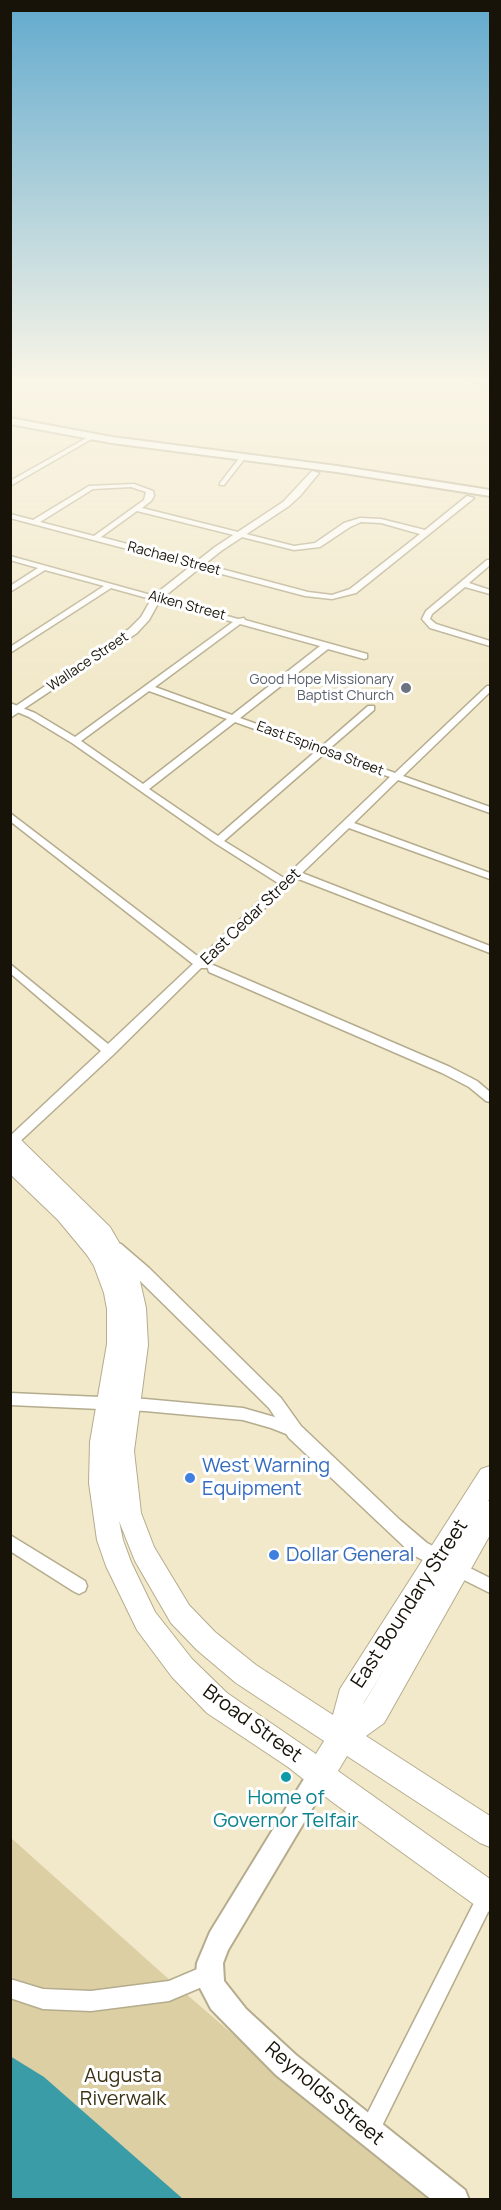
<!DOCTYPE html>
<html>
<head>
<meta charset="utf-8">
<style>
	body { margin:0 }
	#map { position:relative; width:501px; height:2210px; overflow:hidden; background:#f2e9ca; font-family:Manrope,sans-serif }
	canvas { display:block }
	.frame { position:absolute; inset:0; border:12px solid #171308; pointer-events:none }
</style>
</head>
<body>
<div id="map">
<canvas width="501" height="2210"></canvas>
<div class="frame"></div>
</div>
<script>
const ctx = document.querySelector('canvas').getContext('2d');
ctx.lineJoin = 'round';
function fill(path, color) {
  ctx.fillStyle = color;
  ctx.fill(path, 'evenodd');
}
function poly(rows) {
  const path = new Path2D();
  for (const r of rows) {
    path.moveTo(r[0], r[1]);
    for (let i = 2; i < r.length; i += 2) path.lineTo(r[i], r[i + 1]);
  }
  return path;
}
function strokePath(path, color, width, dash) {
  ctx.strokeStyle = color;
  ctx.lineWidth = width;
  ctx.lineCap = dash ? 'butt' : 'round';
  ctx.setLineDash(dash || []);
  ctx.stroke(path);
}
function label(font, color, halo, rows, align = 'center') {
  ctx.font = font + ' Manrope,sans-serif';
  ctx.lineWidth = 6;
  ctx.setLineDash([]);
  ctx.textBaseline = 'middle';
  ctx.strokeStyle = halo;
  ctx.fillStyle = color;
  for (const [text, x, y, turn = 0] of rows) {
    ctx.save();
    ctx.translate(x, y);
    ctx.rotate((+turn || 0) * Math.PI / 180);
    ctx.textAlign = isNaN(turn) ? turn : align;
    if (halo) ctx.strokeText(text, 0, 0);
    ctx.fillText(text, 0, 0);
    ctx.restore();
  }
}
const green = poly([
	[10,1837,163,1974,352,2137,429,2199,11,2199]
]);
const water = poly([
	[10,2056,44,2077,183,2199,11,2199]
]);
const minor = poly([
	[90,436,95,437,10,486,10,481,90,436],
	[241,456,246,457,224,485,220,485,220,483,241,456],
	[134,484,153,491,154,496,151,501,142,508,294,546,315,543,344,523,360,518,381,519,425,530,467,496,474,498,356,593,332,599,305,596,10,518,10,514,33,520,89,486,134,484],
	[131,487,146,492,144,500,94,536,40,522,93,489,131,487],
	[137,511,294,550,320,547,350,527,361,522,381,523,420,534,350,589,332,595,308,592,101,537,137,511],
	[10,556,238,619,244,618,245,620,367,654,367,658,364,659,328,649,240,718,321,747,368,706,374,706,374,710,329,749,395,773,487,686,490,686,490,692,403,776,490,807,490,813,398,780,354,823,490,873,490,879,349,828,302,873,490,946,490,953,296,878,207,964,206,968,201,968,113,1055,14,1147,10,1148,10,1136,101,1051,10,973,10,964,108,1044,193,964,10,821,10,813,200,958,278,883,215,843,72,743,29,717,10,709,10,703,35,713,75,737,233,622,111,588,10,653,10,647,104,586,45,570,10,592,10,586,38,568,10,560,10,556],
	[240,624,320,646,232,715,155,687,240,624],
	[149,691,227,719,143,784,81,741,149,691],
	[235,722,316,751,218,836,149,789,235,722],
	[324,754,390,777,284,878,224,841,324,754],
	[487,560,490,560,490,565,469,583,490,590,490,594,465,587,432,614,430,619,436,624,490,641,490,646,430,628,422,619,426,611,487,560],
	[213,965,450,1067,477,1081,490,1092,490,1102,486,1101,469,1087,442,1073,209,972,208,969,209,966,213,965],
	[10,1393,145,1399,243,1408,278,1418,299,1426,301,1431,299,1436,294,1437,271,1428,243,1420,145,1411,10,1405,10,1393],
	[10,1535,85,1581,87,1586,85,1591,79,1594,73,1591,10,1551,10,1535],
	[458,1562,490,1578,490,1593,452,1574,450,1569,452,1564,458,1562],
	[490,1880,490,1908,376,2138,369,2141,362,2138,359,2131,362,2124,484,1883,490,1880],
	[209,1964,216,1967,219,1974,216,1981,169,2001,91,2011,43,2009,10,1998,10,1979,43,1989,91,1991,169,1981,209,1964]
]);
const tertiary = poly([
	[312,471,319,473,300,496,289,506,221,551,160,600,149,620,137,633,10,718,10,710,129,629,141,617,153,596,215,547,283,502,312,471],
	[115,1243,121,1244,149,1268,281,1398,301,1426,400,1520,427,1543,451,1555,454,1562,451,1569,444,1571,413,1555,289,1438,269,1408,137,1278,109,1254,107,1249,109,1244,115,1243]
]);
const secondary = poly([
	[10,418,112,437,337,466,490,490,490,496,337,472,112,443,10,424,10,418],
	[320,1762,328,1766,332,1774,328,1782,228,1950,223,1963,224,1981,246,2009,296,2055,465,2190,469,2200,432,2200,276,2075,211,2009,199,1986,196,1974,197,1963,210,1932,312,1766,320,1762]
]);
const primary = poly([
	[10,1134,17,1136,110,1227,139,1277,146,1308,148,1345,134,1451,141,1513,154,1547,189,1605,215,1632,256,1665,333,1715,340,1689,481,1469,490,1466,490,1498,488,1501,490,1501,490,1535,384,1723,366,1736,490,1816,490,1847,480,1843,347,1756,338,1771,490,1879,490,1912,479,1908,331,1801,288,1767,207,1713,172,1677,137,1630,106,1566,97,1540,89,1483,90,1442,107,1344,107,1309,104,1293,94,1266,87,1255,58,1220,10,1174,10,1134],
	[119,1521,135,1561,171,1623,197,1650,236,1683,324,1741,316,1754,227,1693,192,1659,155,1612,131,1562,123,1540,119,1521],
	[387,1665,364,1703,363,1704,387,1665]
]);
const rail = poly([
	[466,380,490,386]
]);
const markers = [
	[406,688,6,"#6b7280"],
	[190,1478,6,"#3f7fe0"],
	[274,1555,6,"#3f7fe0"],
	[286,1777,6,"#0f9aa8"]
];
const farStreetnames = [
	["Rachael Street",174,559,15],
	["Aiken Street",187,606,15],
	["Wallace Street",88,662,-34],
	["East Espinosa Street",320,749,20]
];
const farWorshipnames = [
	["Good Hope Missionary",394,680],
	["Baptist Church",394,696]
];
const streetNames = [
	["East Cedar Street",251,917,-44]
];
const nearShopnames = [
	["West Warning",202,1466],
	["Equipment",202,1489],
	["Dollar General",286,1555]
];
const nearStreetnames = [
	["East Boundary Street",410,1604,-57],
	["Broad Street",252,1724,36],
	["Reynolds Street",324,2094,40]
];
const nearCulturenames = [
	["Home of",286,1798],
	["Governor Telfair",286,1821]
];
const nearParknames = [
	["Augusta",123,2076],
	["Riverwalk",123,2099]
];
fill(green, '#dccfa3');
fill(water, '#3a9ca7');
strokePath(minor, '#b5ac8e', 3);
strokePath(tertiary, '#b5ac8e', 3);
strokePath(secondary, '#b5ac8e', 4);
strokePath(primary, '#b5ac8e', 2);
fill(minor, '#fff');
fill(tertiary, '#fff');
fill(secondary, '#fff');
fill(primary, '#fff');
strokePath(rail, '#504b3a', 1.5, [4.5, 4.5]);
const sky = ctx.createLinearGradient(0, 0, 0, 690);
sky.addColorStop(0, '#62aace');
sky.addColorStop(0.55, '#f9f5e7');
sky.addColorStop(1, '#f9f5e700');
ctx.fillStyle = sky;
ctx.fillRect(0, 0, 501, 690);
for (const [x, y, r, color] of markers) {
  const dot = new Path2D();
  dot.arc(x, y, r, 0, 2 * Math.PI);
  ctx.fillStyle = color;
  ctx.fill(dot);
  strokePath(dot, '#fff', 2);
}
label('14px', '#171308', '#fff', farStreetnames);
label('14px', '#5b616d', '#fff', farWorshipnames, 'right');
label('16px', '#171308', '#fff', streetNames);
label('20px', '#366cbe', '#fff', nearShopnames, 'left');
label('20px', '#171308', '#fff', nearStreetnames);
label('20px', '#0d838f', '#fff', nearCulturenames);
label('20px', '#3d3415', '#fff', nearParknames);
</script>
</body>
</html>
